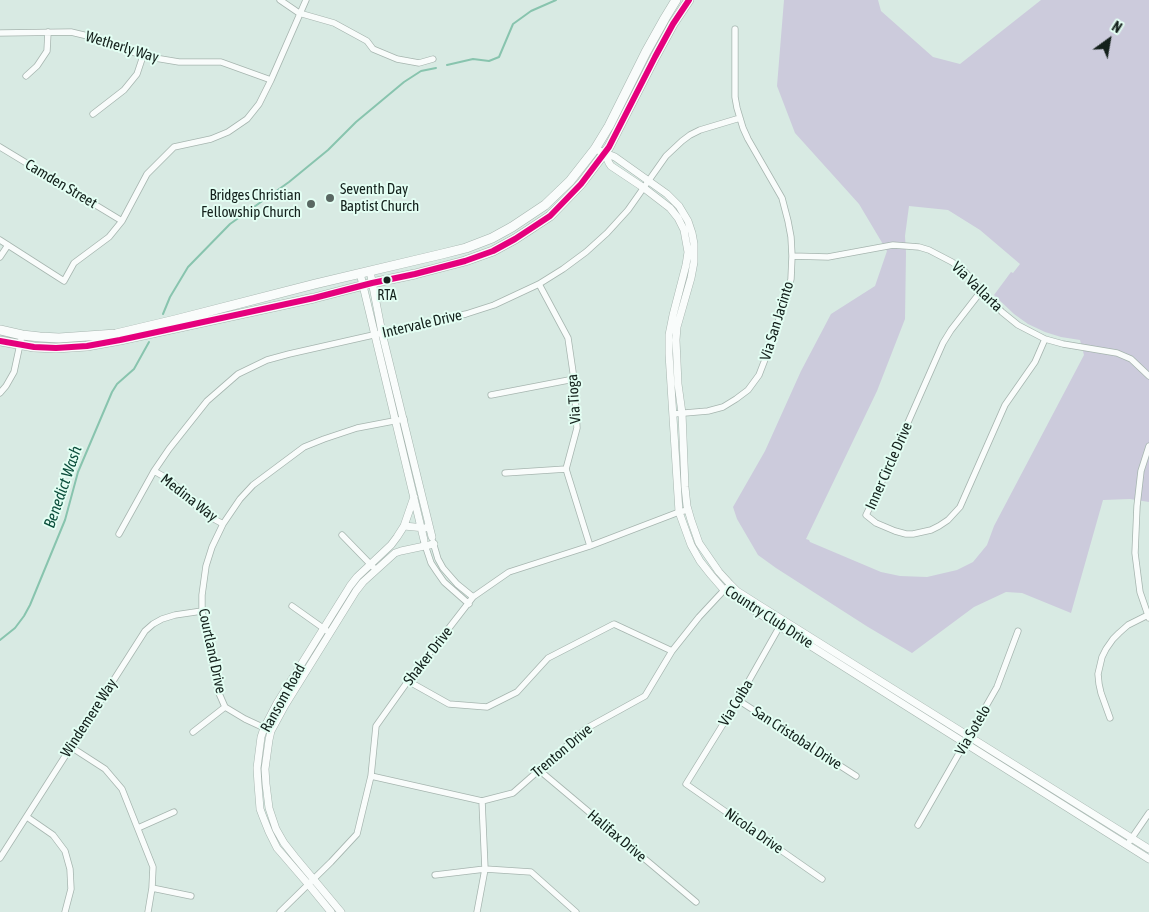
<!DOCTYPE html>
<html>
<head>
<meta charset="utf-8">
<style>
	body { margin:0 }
	#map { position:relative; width:1149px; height:912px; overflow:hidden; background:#d8eae3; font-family:"Asap Condensed",sans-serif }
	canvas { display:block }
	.north { position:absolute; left:1084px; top:15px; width:50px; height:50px; -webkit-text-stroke:4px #e3fef3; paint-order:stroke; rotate:32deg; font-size:14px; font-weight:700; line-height:20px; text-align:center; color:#14211c }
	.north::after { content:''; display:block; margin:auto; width:18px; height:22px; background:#14211c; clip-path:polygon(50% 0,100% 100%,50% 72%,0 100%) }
</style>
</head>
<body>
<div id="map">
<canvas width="1149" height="912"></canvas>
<div class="north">N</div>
</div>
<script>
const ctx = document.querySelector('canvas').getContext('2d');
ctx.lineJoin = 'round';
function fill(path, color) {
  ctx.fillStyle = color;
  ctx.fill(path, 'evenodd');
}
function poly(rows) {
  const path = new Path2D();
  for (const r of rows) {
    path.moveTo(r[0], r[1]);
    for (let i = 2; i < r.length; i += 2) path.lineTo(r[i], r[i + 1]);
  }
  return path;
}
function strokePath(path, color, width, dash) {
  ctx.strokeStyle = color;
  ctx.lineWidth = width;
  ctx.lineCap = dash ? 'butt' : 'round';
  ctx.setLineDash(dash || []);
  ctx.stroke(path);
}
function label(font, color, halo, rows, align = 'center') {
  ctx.font = font + ' "Asap Condensed",sans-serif';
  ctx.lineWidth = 4;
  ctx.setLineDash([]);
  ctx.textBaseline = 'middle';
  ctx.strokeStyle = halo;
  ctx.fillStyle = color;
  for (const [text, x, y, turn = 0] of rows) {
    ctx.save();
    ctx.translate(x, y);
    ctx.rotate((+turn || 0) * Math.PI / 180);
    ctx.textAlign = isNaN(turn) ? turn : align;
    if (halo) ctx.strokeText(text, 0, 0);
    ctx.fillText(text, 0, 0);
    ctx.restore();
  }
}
const green = poly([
	[784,0,878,0,881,11,933,57,960,64,1041,0,1149,0,1149,502,1130,499,1103,500,1071,613,1022,593,1006,592,974,607,912,653,868,627,776,568,758,555,737,519,733,507,765,451,801,371,831,314,875,286,887,251,859,204,795,133,777,86],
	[909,206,948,210,980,230,1020,264,1013,273,1011,272,994,295,1014,314,1028,324,1045,332,1061,337,1080,340,1084,355,994,526,987,545,973,562,957,570,927,577,900,576,881,572,810,542,809,540,806,539,877,391,905,319,906,253,905,236]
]);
const stream = poly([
	[447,65,473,59,489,61,499,57,513,24,531,11,556,0],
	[163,314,170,297,188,267,230,224,289,182,328,150,356,122,404,82,421,71,436,68],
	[0,640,15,628,24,616,30,605,65,520,78,472,112,392,117,384,134,369,149,342]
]);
const minor = poly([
	[280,0,299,13,334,23,367,41,373,49,397,59,419,63,433,59],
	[0,33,71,32,96,38,143,56,179,62,221,62,271,80],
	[26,76,37,66,47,51,48,32],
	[93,114,124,90,137,74,143,56],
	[0,147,122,221],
	[0,240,64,281,74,263,109,237,122,221,147,174,174,147,211,139,228,132,247,119,259,104,271,80,306,0],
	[792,256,828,257,893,245,919,247,929,250,952,262,964,271,1002,312,1018,325,1045,339,1063,344,1117,353,1131,359,1149,376],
	[0,257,8,245],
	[539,284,568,338,574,379,577,428,566,469,590,546],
	[982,290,951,330,943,343,876,495,866,515,876,523,895,531,906,534,913,534,931,530,939,526,948,520,960,507,1005,405,1035,362,1045,339],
	[0,393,6,386,14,372,22,335],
	[491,395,574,379],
	[673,414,708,411,723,407,736,399,748,390,759,375,764,362,787,297,791,279,792,256,791,237,788,221,782,198,748,139,743,128,737,108,735,97,735,29],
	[1149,446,1141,471,1137,506,1135,553,1140,592,1149,618],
	[154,471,170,480,193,503,205,514,223,524],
	[505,473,566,469],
	[119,534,154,471,169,449,207,401,238,374,267,360,289,354,466,314,494,305,539,284,563,269,586,252,607,233,628,210,666,156,682,141,690,135,700,130,740,118],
	[342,535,376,570],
	[424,542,431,563,437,572,444,582,469,604],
	[433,542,438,559,443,568,457,584,473,597],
	[292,606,330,633],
	[781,624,738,700,686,784,822,879],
	[408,681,449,704,487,707,517,692,548,658,614,624,672,651],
	[738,700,856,776],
	[1110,718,1101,693,1099,684,1098,674,1102,657,1106,649,1113,639,1119,633,1128,625,1148,615],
	[271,731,245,719,225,707,218,691,202,611,202,595,206,566,212,547,223,524,240,499,253,485,304,447,324,439,357,428,404,419],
	[193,732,225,707],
	[71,747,105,769,122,789,153,867,152,888,148,912],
	[539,770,696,902],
	[371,776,482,801,513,793,587,728,645,696,672,651,699,617,726,588],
	[27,817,53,835,65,851,70,869,71,889,65,912],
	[918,825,997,687,1018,631],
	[138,828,174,812],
	[1127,845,1149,813],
	[0,858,145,631,153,624,162,619,175,615,202,611],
	[435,875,485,869,531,872,576,912],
	[152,888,191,896],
	[280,912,331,862,357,834,371,776,376,726,408,681,473,597,509,572,590,546,679,512,688,510],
	[477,912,485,869,482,801]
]);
const tertiary = poly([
	[595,149,615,157,667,194,679,206,688,221,692,233,694,244,694,262,691,278,677,327,676,340,678,384,682,413,685,487,687,506,691,520,699,543,719,572,730,584,737,591,759,605,1149,849],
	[605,154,609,163,611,166,644,188,670,208,678,218,684,230,688,252,686,265,673,315,669,335,669,354,679,512,691,545,700,561,711,575,724,590,752,609,1149,859],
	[370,271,382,333,432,537],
	[360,273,424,540],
	[404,526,425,528],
	[331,912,308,884,277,848,269,832,263,817,260,809,258,784,257,768,261,737,264,728,277,703,350,586,357,577,391,545,397,537,404,526,414,497],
	[341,912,295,857,284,843,276,829,269,808,266,784,265,769,269,740,271,731,284,707,356,591,363,582,395,553,401,551,434,544]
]);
const primary = poly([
	[0,330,22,335,40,337,59,338,116,334,175,320,315,284,442,254,466,248,492,238,512,227,545,205,570,181,595,149,609,126,646,52,665,18,676,0],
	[0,341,34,347,56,348,87,346,120,340,314,298,372,283,415,274,465,261,493,251,515,239,550,216,581,184,609,147,655,57,673,24,689,0]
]);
const bus1 = poly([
	[0,341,34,347,56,348,87,346,120,340,314,298,372,283,415,274,465,261,493,251,515,239,550,216,581,184,609,147,655,57,673,24,689,0]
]);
const markers = [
	[330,198,5,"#596762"],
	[311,204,5,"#596762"],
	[387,280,4.5,"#14211c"]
];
const busNames = [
	["RTA",387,296]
];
const streetNames = [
	["Wetherly Way",122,47,17],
	["Camden Street",61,184,31],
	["Via Vallarta",977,287,44],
	["Via San Jacinto",777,321,-73],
	["Intervale Drive",422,324,-13],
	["Via Tioga",574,399,-94],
	["Inner Circle Drive",889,466,-66],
	["Medina Way",189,498,38],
	["Country Club Drive",769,617,33],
	["Courtland Drive",212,651,78],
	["Shaker Drive",428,656,-52],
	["Ransom Road",283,698,-61],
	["Via Coiba",736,703,-59],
	["Windemere Way",89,718,-57],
	["Via Sotelo",973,730,-60],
	["San Cristobal Drive",797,738,33],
	["Trenton Drive",562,751,-40],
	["Nicola Drive",754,831,35],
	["Halifax Drive",617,836,40]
];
const poiNames = [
	["Seventh Day",340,189],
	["Baptist Church",340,206],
	["Bridges Christian",301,195,"right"],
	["Fellowship Church",301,212,"right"]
];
const waterNames = [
	["Benedict Wash",63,487,-71]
];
fill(green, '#cccbdc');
strokePath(stream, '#88c4ae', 2);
strokePath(minor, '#a6b5af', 7);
strokePath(tertiary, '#a6b5af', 8);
strokePath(primary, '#a6b5af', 10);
strokePath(minor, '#f9fcfb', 5.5);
strokePath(tertiary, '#f9fcfb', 7);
strokePath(primary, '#f9fcfb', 9);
strokePath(bus1, '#e5007d', 6);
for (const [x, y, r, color] of markers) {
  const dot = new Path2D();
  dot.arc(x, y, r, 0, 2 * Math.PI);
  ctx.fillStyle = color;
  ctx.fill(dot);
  strokePath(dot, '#e3fef3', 2);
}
label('14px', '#14211c', '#e3fef3', busNames);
label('15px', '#14211c', '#e3fef3', streetNames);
label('15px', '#14211c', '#e3fef3', poiNames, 'left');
label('italic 16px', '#0c4f3c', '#e3fef3', waterNames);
</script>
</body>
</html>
